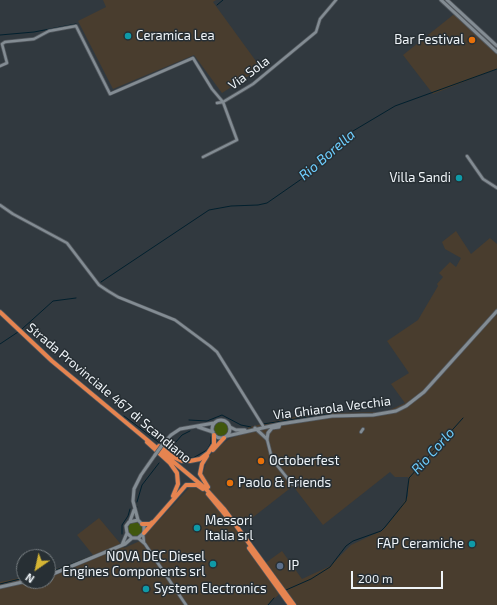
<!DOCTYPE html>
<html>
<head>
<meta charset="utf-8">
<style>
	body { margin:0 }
	#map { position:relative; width:497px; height:605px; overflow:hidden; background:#31393f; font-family:"Exo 2",sans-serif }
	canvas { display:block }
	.north { position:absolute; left:16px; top:549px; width:40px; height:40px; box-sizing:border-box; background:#272f34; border:1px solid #777e82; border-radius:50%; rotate:214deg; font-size:11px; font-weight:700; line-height:16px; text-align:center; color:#eff4f8 }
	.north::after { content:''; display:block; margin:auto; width:14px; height:18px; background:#d5b534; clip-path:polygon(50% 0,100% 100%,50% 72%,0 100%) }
	.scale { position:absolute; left:351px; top:571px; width:92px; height:18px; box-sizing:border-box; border:2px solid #eff4f8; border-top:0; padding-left:5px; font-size:12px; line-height:14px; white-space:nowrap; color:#eff4f8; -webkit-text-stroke:3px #272f34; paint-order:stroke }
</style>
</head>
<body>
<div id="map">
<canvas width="497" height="605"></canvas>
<div class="north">N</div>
<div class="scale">200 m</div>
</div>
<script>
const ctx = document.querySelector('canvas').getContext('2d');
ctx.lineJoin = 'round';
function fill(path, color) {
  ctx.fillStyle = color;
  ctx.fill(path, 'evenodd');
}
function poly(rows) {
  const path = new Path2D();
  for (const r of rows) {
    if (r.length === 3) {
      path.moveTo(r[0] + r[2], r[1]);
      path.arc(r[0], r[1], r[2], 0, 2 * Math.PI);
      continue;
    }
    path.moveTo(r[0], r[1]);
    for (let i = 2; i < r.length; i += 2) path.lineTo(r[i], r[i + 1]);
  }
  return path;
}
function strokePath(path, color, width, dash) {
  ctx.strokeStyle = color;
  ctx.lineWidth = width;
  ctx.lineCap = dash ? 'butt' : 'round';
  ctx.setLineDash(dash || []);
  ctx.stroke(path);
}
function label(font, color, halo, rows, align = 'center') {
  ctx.font = font + ' "Exo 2",sans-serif';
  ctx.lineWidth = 3;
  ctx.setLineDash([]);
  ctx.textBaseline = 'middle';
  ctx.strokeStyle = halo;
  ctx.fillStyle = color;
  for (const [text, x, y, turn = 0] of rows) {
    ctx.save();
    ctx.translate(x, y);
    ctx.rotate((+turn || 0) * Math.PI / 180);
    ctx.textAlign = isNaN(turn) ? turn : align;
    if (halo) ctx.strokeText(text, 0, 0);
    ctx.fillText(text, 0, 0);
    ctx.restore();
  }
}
const industrial = poly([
	[103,0,216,0,213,2,261,68,222,93,194,55,113,89,78,21,106,7],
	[453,15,461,16,497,51,497,69,433,94,403,55],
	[456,231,471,254,490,238,497,244,497,605,293,605,283,591,267,605,0,605,0,582,24,577,24,581,48,581,48,572,93,555,77,535,99,518,124,548,140,541,190,487,200,483,208,458,216,448,231,438,245,433,249,427,298,416,333,413,385,412,405,403,391,384,409,373,387,341,418,320,438,286,437,284,443,277,439,273,450,262,456,267,461,258,445,249,442,242],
	[390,472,395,477,408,477,408,496,395,515,383,530,351,545,330,566,302,579,282,551,264,564,238,529,293,486,323,525]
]);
const green = poly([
	[221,429,7],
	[135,529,7]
]);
const stream = poly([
	[217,5,223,0],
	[0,35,34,32,76,24],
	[101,282,209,210,231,206,258,205,267,203,313,171,339,143,353,131,395,106,497,69],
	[22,329,53,301,76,298],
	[0,344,18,332],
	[124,416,161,444],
	[189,420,207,421,222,415,241,425,251,427],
	[263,424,328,414],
	[164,446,179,457,193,458,207,450,211,443,211,437],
	[169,450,182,435,190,431],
	[137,502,142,485,159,463],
	[136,507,137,507],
	[122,534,122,525,128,516,130,509],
	[48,573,92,556],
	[0,584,24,578],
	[286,590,311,579,330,567,346,546,353,541,381,531,385,527,406,501,409,478,463,418],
	[268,605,274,598]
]);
const minor = poly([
	[0,66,7,63,2,44,5,42,34,39,49,31,76,26,110,94,193,58,212,89,223,102,217,103],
	[467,156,483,179,497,188],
	[203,157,237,140,223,102,253,84,316,32,320,19,336,0],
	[0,205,13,214,67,243,99,285,108,291,118,297,175,320,210,346,217,352,263,426],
	[361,432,363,429],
	[267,439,272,459,292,484,297,485],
	[143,534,144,543],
	[138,538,145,544,186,605]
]);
const tertiary = poly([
	[441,0,497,52],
	[447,0,497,46],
	[221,429,9],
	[198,427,213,432],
	[230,427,236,430,245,430],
	[255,428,267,439],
	[227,436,280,424,332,416,373,415,396,411,406,406,424,392,497,311],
	[267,439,268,433,272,428,279,427,280,424],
	[163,444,171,435,180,429,214,423],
	[138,520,133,501,134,489,141,475,155,455],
	[130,521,134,510],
	[122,545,127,533,126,526,129,522,138,520,144,526,144,533,138,538,132,538,127,533],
	[48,576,125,544,132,538],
	[0,587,27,581]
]);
const trunk = poly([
	[0,312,52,361,205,488,224,509,294,605],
	[147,442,170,463,177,473,178,484,173,496],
	[159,446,173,457,182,461,190,461,200,459,208,453,214,444,214,435],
	[213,450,224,438],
	[207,456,202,464,200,474,208,487],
	[208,494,227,517],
	[142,524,150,524,153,522],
	[144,533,186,485,197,485,203,489],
	[249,548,290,605]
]);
const tertiaryBridge = poly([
	[155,455,163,444]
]);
const markers = [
	[128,36,4,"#0f9aa8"],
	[472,40,4,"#e8710a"],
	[459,178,4,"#0f9aa8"],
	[261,461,4,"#e8710a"],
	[230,483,4,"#e8710a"],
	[197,528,4,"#0f9aa8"],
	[472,544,4,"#0f9aa8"],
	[213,564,4,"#0f9aa8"],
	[280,566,4,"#5c6f8a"],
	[146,589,4,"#0f9aa8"]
];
const poiNames = [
	["Ceramica Lea",136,36],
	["Bar Festival",464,40,"right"],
	["Villa Sandi",451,178,"right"],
	["Octoberfest",269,461],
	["Paolo & Friends",238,483],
	["Messori",205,521],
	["Italia srl",205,536],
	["FAP Ceramiche",464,544,"right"],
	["NOVA DEC Diesel",205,557,"right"],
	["Engines Components srl",205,572,"right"],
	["IP",288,566],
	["System Electronics",154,589]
];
const streetNames = [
	["Via Sola",249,73,-36],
	["Strada Provinciale 467 di Scandiano",109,393,40],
	["Via Ghiarola Vecchia",332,408,-7]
];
const waterNames = [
	["Rio Borella",327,155,-41],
	["Rio Corlo",433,451,-48]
];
fill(industrial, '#493d2e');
fill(green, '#40570d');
strokePath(stream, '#02202e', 1);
strokePath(minor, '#51575d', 4);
strokePath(tertiary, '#51575d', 4.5);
strokePath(trunk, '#51575d', 5.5);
strokePath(minor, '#838c93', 2.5);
strokePath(tertiary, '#838c93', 3);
strokePath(trunk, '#e68450', 4);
strokePath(tertiaryBridge, '#51575d', 4.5, []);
strokePath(tertiaryBridge, '#838c93', 3);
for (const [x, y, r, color] of markers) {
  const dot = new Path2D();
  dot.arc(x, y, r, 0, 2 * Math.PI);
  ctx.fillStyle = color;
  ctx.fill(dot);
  strokePath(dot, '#272f34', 1.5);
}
label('13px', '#eff4f8', '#272f34', poiNames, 'left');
label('13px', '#eff4f8', '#272f34', streetNames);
label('italic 14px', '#6ecefe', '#272f34', waterNames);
</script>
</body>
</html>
